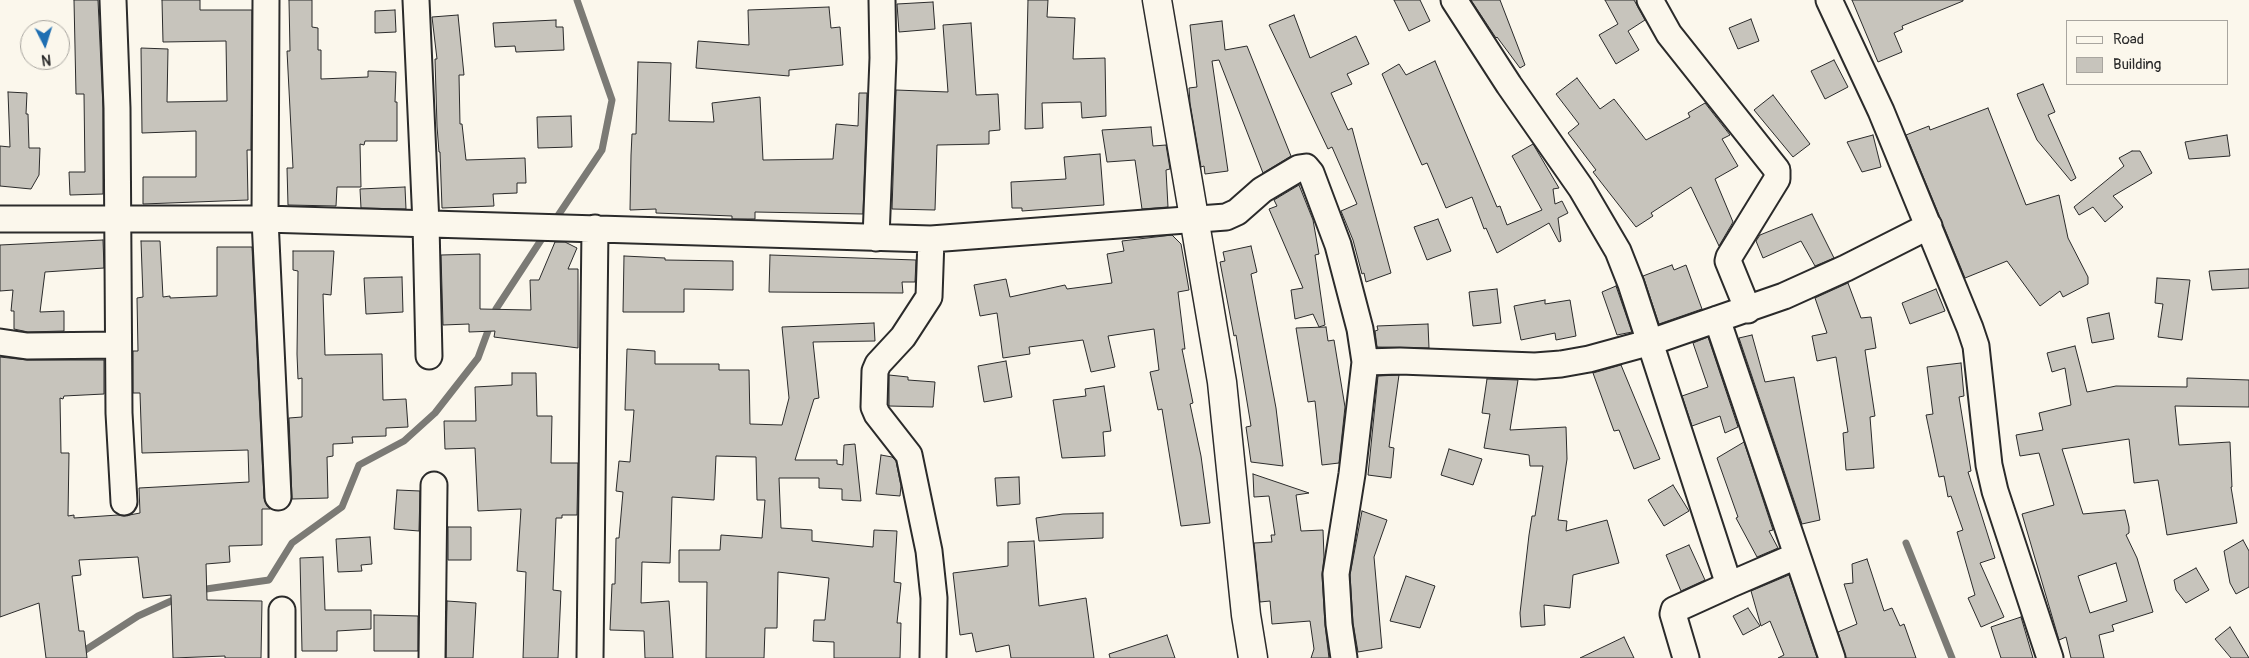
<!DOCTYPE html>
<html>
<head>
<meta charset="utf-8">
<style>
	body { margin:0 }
	#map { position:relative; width:2249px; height:658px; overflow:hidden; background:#fbf7ec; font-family:Pangolin,sans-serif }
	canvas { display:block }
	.legend { position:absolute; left:2066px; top:20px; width:162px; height:65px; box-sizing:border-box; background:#fbf7ec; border:1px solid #a8a59f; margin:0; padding:6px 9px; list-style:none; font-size:15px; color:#2b2b2b }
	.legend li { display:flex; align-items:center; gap:10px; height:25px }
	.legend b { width:25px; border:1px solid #a8a59f }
	.north { position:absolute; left:20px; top:20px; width:50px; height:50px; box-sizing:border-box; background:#fbf7ec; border:1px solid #a8a59f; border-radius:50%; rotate:175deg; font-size:14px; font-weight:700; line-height:20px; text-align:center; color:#2b2b2b }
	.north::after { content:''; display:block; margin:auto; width:18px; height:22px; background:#1f6fb2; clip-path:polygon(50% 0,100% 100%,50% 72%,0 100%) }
</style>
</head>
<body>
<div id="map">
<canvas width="2249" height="658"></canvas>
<ul class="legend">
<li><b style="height:6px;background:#fbf7ec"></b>Road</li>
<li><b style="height:14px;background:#c7c4bc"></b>Building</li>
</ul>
<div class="north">N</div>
</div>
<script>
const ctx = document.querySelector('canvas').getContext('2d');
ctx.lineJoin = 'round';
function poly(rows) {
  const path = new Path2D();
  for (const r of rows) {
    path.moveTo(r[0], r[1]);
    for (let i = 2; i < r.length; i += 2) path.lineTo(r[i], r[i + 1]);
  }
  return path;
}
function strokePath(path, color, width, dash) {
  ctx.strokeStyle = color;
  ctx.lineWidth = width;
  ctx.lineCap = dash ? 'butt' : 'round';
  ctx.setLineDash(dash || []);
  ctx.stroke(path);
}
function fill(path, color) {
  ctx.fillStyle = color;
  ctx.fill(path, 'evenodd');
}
const stream = poly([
	[553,223,602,150,612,100,577,0],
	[1906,543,1952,658],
	[199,590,269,580,292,543,342,507,359,465,404,441,435,413,478,358,496,309,545,234],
	[73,658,138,616,180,597]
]);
const building = poly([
	[74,0,98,0,103,108,103,194,70,195,69,172,85,172,84,94,76,94,74,0],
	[162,0,200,0,200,10,252,10,251,150,247,150,248,200,143,204,143,177,196,177,196,131,142,133,141,48,168,49,167,102,227,101,226,41,163,42,162,0],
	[289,0,312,0,312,27,318,28,318,50,321,50,321,79,368,77,368,71,396,72,395,102,397,102,397,141,365,141,364,145,360,144,361,187,337,187,336,206,288,205,287,168,293,168,287,51,290,51,289,0],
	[1028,0,1048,0,1047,17,1075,18,1073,59,1105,58,1106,116,1082,118,1081,102,1042,103,1043,128,1025,129,1028,0],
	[1394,0,1420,0,1430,21,1409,31,1394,0],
	[1471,0,1500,0,1525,65,1520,68,1497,37,1496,38,1471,0],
	[1605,0,1634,0,1645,20,1628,31,1639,50,1616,64,1599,35,1618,24,1605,0],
	[1852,0,1963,0,1963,1,1902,26,1903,29,1894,33,1902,52,1878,62,1852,0],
	[933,2,935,29,899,32,897,4,933,2],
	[829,7,831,28,840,27,843,65,789,70,789,76,696,68,698,41,749,45,748,10,829,7],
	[395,10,396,32,375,33,375,11,395,10],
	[458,15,464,75,459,75,460,124,462,124,466,160,525,158,526,183,517,183,517,193,493,194,494,206,442,208,440,152,439,152,437,126,435,59,437,59,432,17,458,15],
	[1294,15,1310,58,1356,36,1369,64,1347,74,1352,84,1331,93,1348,130,1352,128,1391,273,1366,282,1364,273,1362,274,1353,240,1341,211,1357,204,1332,147,1328,149,1269,25,1294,15],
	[1751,19,1759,41,1738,49,1729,28,1751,19],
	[556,20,556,27,563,27,564,50,516,52,515,46,495,47,493,23,556,20],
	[1222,21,1225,50,1247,46,1291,156,1263,173,1219,60,1212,61,1228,171,1205,174,1204,166,1201,167,1190,103,1189,88,1197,87,1190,25,1222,21],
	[971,23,976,95,998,94,1000,130,989,131,989,144,937,145,935,210,892,209,896,90,948,92,943,25,971,23],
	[1834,60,1848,87,1825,99,1811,71,1834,60],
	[1435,61,1497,207,1500,206,1507,225,1542,210,1512,156,1533,144,1559,188,1553,189,1555,204,1562,201,1568,213,1558,218,1561,241,1559,242,1549,223,1497,253,1486,228,1484,229,1472,197,1446,208,1427,163,1422,165,1382,74,1399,64,1406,75,1435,61],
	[638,62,671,63,669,121,714,122,712,103,760,97,763,160,833,159,836,124,858,126,859,93,867,93,863,214,755,212,755,219,732,219,732,216,656,213,656,209,630,210,631,155,632,134,636,134,638,62],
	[1577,78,1600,109,1614,99,1646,140,1690,117,1688,113,1705,103,1730,135,1722,139,1738,166,1715,179,1733,222,1719,246,1691,187,1651,213,1653,216,1636,227,1593,172,1596,170,1568,133,1579,124,1556,94,1577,78],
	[2043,84,2055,112,2048,115,2076,178,2071,181,2037,140,2018,97,2017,94,2043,84],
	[8,92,27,93,26,114,28,114,29,148,40,148,39,175,31,189,0,186,0,146,10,147,8,92],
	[1773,95,1810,144,1793,157,1754,110,1773,95],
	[1988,108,2026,205,2059,195,2068,238,2088,277,2088,284,2063,297,2060,291,2040,306,2007,261,1965,278,1906,135,1929,126,1930,130,1988,108],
	[571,116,572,147,538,148,537,117,571,116],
	[1151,127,1153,146,1166,145,1170,169,1166,170,1168,207,1142,209,1135,160,1107,162,1102,130,1151,127],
	[1873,135,1881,167,1862,172,1847,142,1873,135],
	[2227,135,2230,156,2189,159,2185,142,2227,135],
	[2132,151,2140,151,2152,173,2113,196,2123,207,2105,222,2093,207,2079,215,2074,207,2124,166,2119,158,2132,151],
	[1100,154,1104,205,1022,211,1022,208,1012,208,1011,182,1066,179,1064,157,1100,154],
	[1299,185,1313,220,1319,254,1315,255,1325,325,1319,327,1313,314,1295,319,1291,290,1303,288,1269,209,1277,206,1274,200,1299,185],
	[405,187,406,209,361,208,360,189,405,187],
	[1812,214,1834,258,1815,266,1801,241,1763,258,1756,241,1760,235,1812,214],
	[1438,219,1451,251,1427,260,1414,227,1438,219],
	[1172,235,1181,244,1189,290,1178,292,1185,349,1182,349,1193,403,1190,404,1201,456,1210,523,1181,526,1162,409,1158,410,1150,372,1159,370,1154,329,1108,336,1115,367,1091,372,1083,340,1029,347,1030,354,1003,358,997,313,980,316,974,285,1006,279,1010,297,1065,285,1067,289,1112,283,1107,254,1124,251,1122,241,1172,235],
	[103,240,104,268,45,272,40,312,64,311,64,331,28,332,14,329,14,311,11,311,13,290,0,291,0,245,103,240],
	[141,241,160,241,163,297,170,296,170,298,217,296,217,247,252,247,264,498,266,504,270,509,262,509,262,545,229,546,230,562,206,564,207,600,262,601,261,658,225,658,225,656,173,658,171,595,143,598,138,557,79,560,81,575,72,576,79,631,84,631,87,658,46,658,39,603,0,617,0,357,27,360,104,360,104,394,64,396,63,399,60,398,61,453,69,453,68,516,74,515,74,518,118,515,124,516,140,513,139,488,249,482,248,450,142,453,140,393,133,393,133,351,138,351,137,298,143,297,141,241],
	[555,242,565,242,577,248,568,269,578,269,578,348,494,337,495,331,469,332,469,324,443,325,441,255,480,254,480,309,531,310,530,280,539,280,555,242],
	[1251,246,1257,272,1251,274,1276,408,1283,466,1251,462,1246,427,1251,426,1236,335,1234,336,1220,262,1225,261,1223,252,1251,246],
	[293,251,334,251,331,295,323,294,325,355,382,354,383,400,406,399,408,427,386,428,386,436,352,437,353,443,333,444,333,456,327,457,328,498,292,499,289,418,302,417,302,378,298,379,297,354,298,271,293,270,293,251],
	[770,255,916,260,915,282,902,282,903,293,769,292,770,255],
	[624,256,665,258,665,260,733,261,733,290,684,289,684,312,623,312,624,256],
	[1672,265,1674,270,1686,265,1702,309,1659,324,1643,276,1672,265],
	[2249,269,2249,288,2212,290,2209,271,2249,269],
	[402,277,403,312,366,314,364,278,402,277],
	[2157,278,2190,280,2182,340,2158,337,2163,304,2155,303,2157,278],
	[1848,283,1861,318,1871,317,1876,348,1865,350,1875,416,1870,417,1874,468,1846,470,1843,433,1848,432,1836,357,1817,361,1812,336,1827,333,1815,298,1848,283],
	[1616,286,1617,289,1632,332,1617,335,1602,292,1616,286],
	[1497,289,1501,323,1473,326,1469,292,1497,289],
	[1936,289,1945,311,1910,324,1902,303,1936,289],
	[1545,300,1545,304,1570,300,1576,336,1556,340,1555,333,1521,340,1514,306,1545,300],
	[2109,313,2114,339,2092,343,2087,318,2109,313],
	[874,323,875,341,813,342,819,398,814,399,795,460,837,460,837,464,843,465,844,445,855,444,861,501,842,500,842,489,819,488,819,478,779,478,781,528,812,530,812,541,873,547,874,530,897,531,894,582,901,583,897,623,901,623,900,658,834,658,834,642,813,641,814,620,825,620,829,578,778,572,777,628,765,628,764,658,706,658,707,582,679,582,679,550,720,550,721,535,762,538,765,500,757,500,756,457,716,456,714,500,672,497,670,563,642,562,641,603,669,601,673,658,645,658,644,631,610,630,612,584,615,584,616,538,619,538,623,492,616,491,619,461,630,462,634,410,625,410,627,349,655,351,655,364,719,364,719,370,749,370,750,424,782,425,789,398,782,327,874,323],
	[1428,324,1429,348,1377,347,1375,331,1378,330,1377,326,1428,324],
	[1326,327,1328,341,1334,340,1345,407,1339,463,1322,465,1315,401,1308,402,1296,328,1326,327],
	[1752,335,1765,382,1794,377,1820,520,1802,524,1739,338,1752,335],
	[1708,337,1738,427,1725,433,1720,416,1692,426,1682,396,1708,387,1693,343,1708,337],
	[2075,346,2087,392,2116,386,2187,387,2187,378,2249,380,2249,407,2175,406,2179,445,2230,442,2232,487,2231,487,2237,523,2167,535,2158,480,2134,483,2129,439,2062,449,2083,514,2125,510,2129,527,2129,533,2126,535,2137,558,2153,612,2112,625,2114,631,2099,635,2104,658,2071,658,2066,637,2059,640,2022,514,2054,505,2039,453,2020,456,2016,435,2043,430,2039,413,2071,405,2065,368,2052,372,2047,353,2075,346],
	[2116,563,2127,601,2090,613,2078,576,2116,563],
	[1006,361,1012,397,984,402,978,366,1006,361],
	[1961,363,1964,396,1959,397,1971,471,1968,472,1995,558,1980,563,2004,617,1981,627,1968,598,1975,595,1957,532,1963,530,1951,496,1948,497,1944,476,1939,477,1926,415,1933,414,1927,367,1961,363],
	[1621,365,1660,459,1634,469,1619,430,1614,431,1593,373,1621,365],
	[512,373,536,373,537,416,552,416,551,463,578,463,577,515,562,515,562,518,556,518,553,590,561,591,558,658,523,658,526,572,517,571,521,509,478,511,475,448,445,449,444,421,476,421,475,387,512,385,512,373],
	[889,375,908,377,908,380,935,382,933,407,889,406,889,375],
	[1399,375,1389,447,1394,448,1391,478,1368,475,1378,376,1399,375],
	[1487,379,1518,380,1510,430,1566,427,1567,459,1558,520,1567,521,1566,531,1607,520,1619,563,1573,575,1570,608,1544,605,1545,625,1521,627,1520,613,1529,535,1532,516,1535,516,1543,466,1530,466,1529,455,1484,448,1490,414,1482,413,1487,379],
	[1104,386,1111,431,1103,432,1105,456,1062,458,1053,400,1086,396,1085,389,1104,386],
	[1744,442,1773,530,1769,531,1778,548,1757,557,1736,518,1738,517,1717,458,1744,442],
	[1449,449,1482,459,1473,485,1441,475,1449,449],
	[881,455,892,457,896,461,901,486,900,496,876,494,881,455],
	[1253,474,1309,493,1296,495,1301,531,1323,530,1324,557,1322,575,1325,625,1329,658,1311,658,1314,649,1310,621,1272,624,1270,601,1260,602,1254,543,1272,542,1271,535,1275,535,1269,496,1254,497,1253,474],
	[1019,477,1020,504,997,506,995,478,1019,477],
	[1673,485,1689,511,1664,526,1648,500,1673,485],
	[397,490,420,491,419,531,394,529,397,490],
	[1362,511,1387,520,1374,557,1382,648,1358,652,1353,623,1350,575,1362,511],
	[1103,513,1103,538,1039,541,1036,518,1063,514,1103,513],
	[448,527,471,527,471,560,448,560,448,527],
	[370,537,372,564,361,565,362,571,338,572,336,539,370,537],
	[2243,540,2249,551,2249,587,2236,594,2230,583,2224,551,2243,540],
	[1034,541,1039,606,1086,598,1094,658,1011,658,1009,645,976,652,972,633,960,635,953,573,1008,566,1008,542,1034,541],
	[1689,545,1705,580,1681,591,1666,555,1689,545],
	[323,557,325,610,371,610,371,629,337,631,337,651,302,651,300,558,323,557],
	[1867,559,1884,611,1892,608,1900,626,1904,624,1916,658,1846,658,1838,632,1857,624,1844,584,1853,583,1852,564,1867,559],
	[2196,568,2209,590,2186,603,2176,590,2174,580,2196,568],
	[1789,575,1817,658,1778,658,1784,655,1770,621,1761,626,1751,591,1789,575],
	[1406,576,1435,586,1420,628,1390,621,1406,576],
	[447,601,476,603,473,658,446,658,447,601],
	[1748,608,1760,626,1743,635,1733,616,1748,608],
	[374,615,418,616,418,651,374,651,374,615],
	[2021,617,2033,658,2001,658,1991,627,2021,617],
	[2230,627,2249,658,2231,658,2215,639,2230,627],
	[1167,635,1175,658,1110,658,1109,654,1167,635],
	[1624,637,1634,658,1580,658,1624,637]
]);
const minor = poly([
	[113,0,117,108,119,413,124,502],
	[266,0,265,219,278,497],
	[416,0,426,224,429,356],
	[1454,0,1509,85,1581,188,1618,251,1631,284,1729,585,1674,610,1673,614,1686,658],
	[1650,0,1669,34,1777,170,1777,179,1729,257,1728,261,1748,310],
	[1829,0,1881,111,1970,328,1976,346,1989,465,1995,491,2050,658],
	[0,219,265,219,931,239,1226,217,1237,212,1262,190,1299,168,1306,167,1311,173,1338,245,1360,329,1365,362,1352,474,1336,574,1339,624,1344,658],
	[876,238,883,58,882,0],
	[931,239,929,297,903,337,878,364,875,371,874,407,877,414,909,455,929,551,934,598,933,658],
	[1717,319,1832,658],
	[0,342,27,346,118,345],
	[1365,362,1400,361,1535,366,1561,364,1589,359,1651,342,1784,296,1846,268,1929,226],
	[1729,585,1796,556],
	[282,610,282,658],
	[432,658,434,485],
	[590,658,595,228]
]);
const tertiary = poly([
	[1157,0,1222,382,1246,615,1253,658]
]);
strokePath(stream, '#7b7a75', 7);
fill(building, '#c7c4bc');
strokePath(building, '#2b2b2b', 1);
strokePath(minor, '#2b2b2b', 29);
strokePath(tertiary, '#2b2b2b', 31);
strokePath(minor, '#fbf7ec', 25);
strokePath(tertiary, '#fbf7ec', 28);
</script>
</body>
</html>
